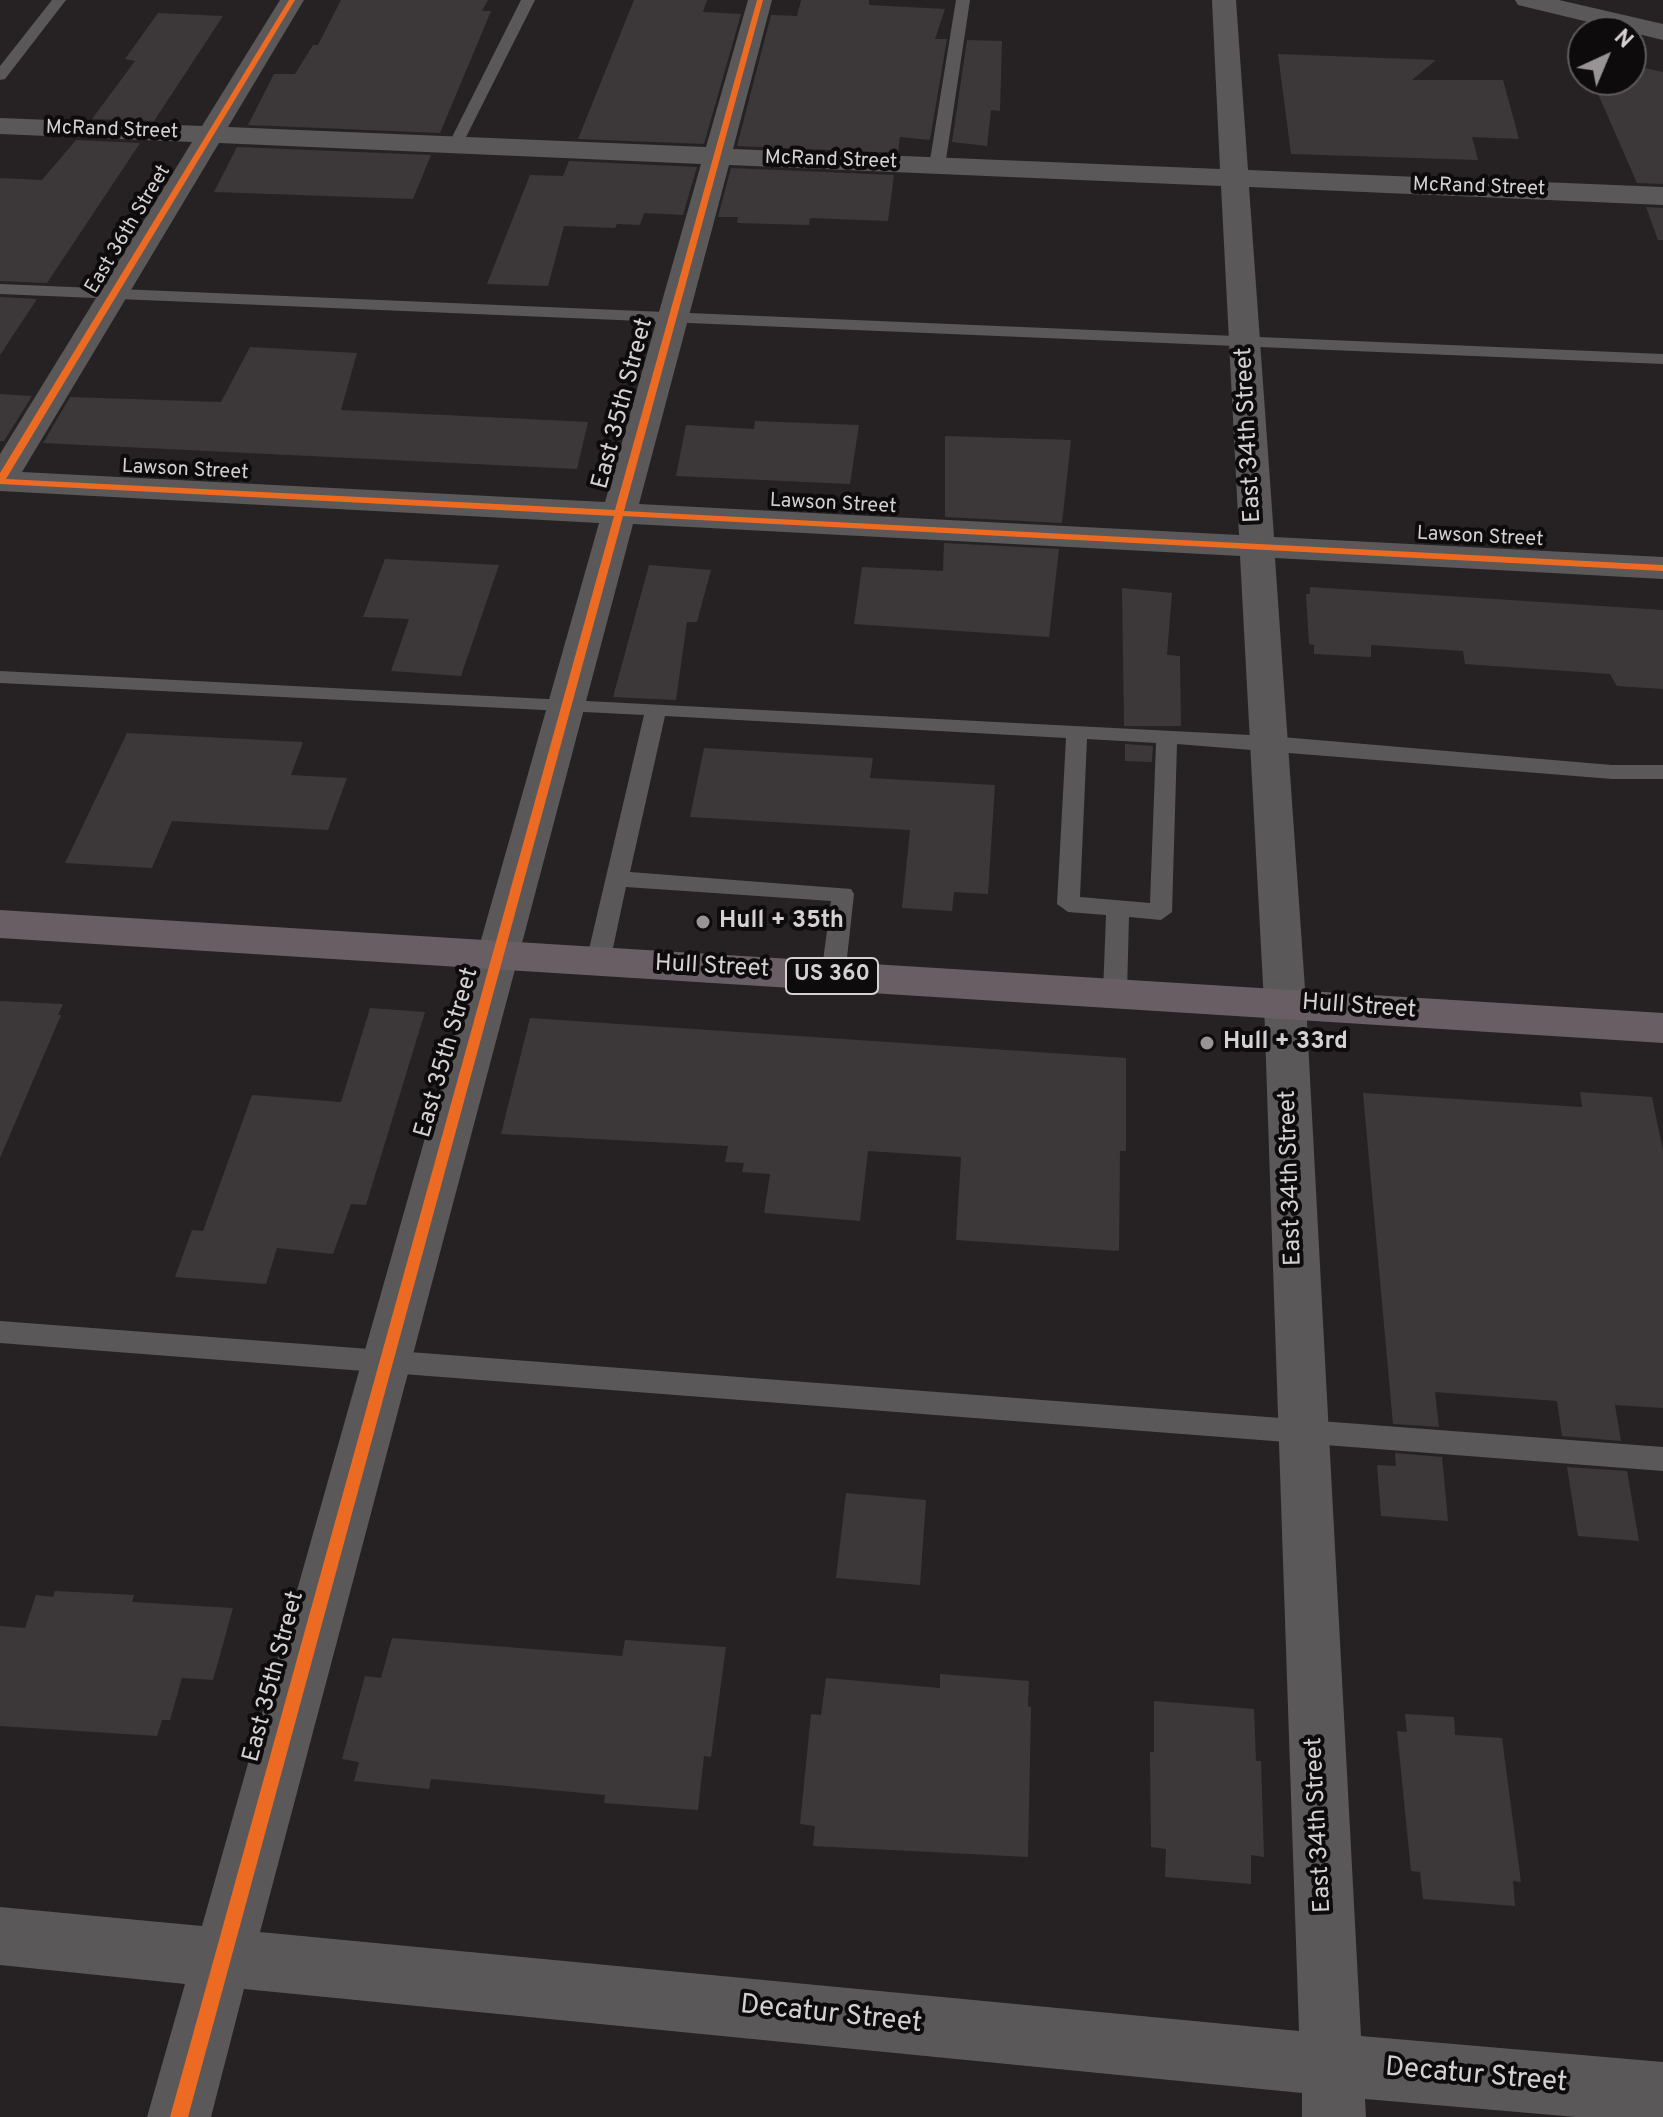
<!DOCTYPE html>
<html>
<head>
<meta charset="utf-8">
<style>
	body { margin:0 }
	#map { position:relative; width:1663px; height:2117px; overflow:hidden; background:#262224; font-family:Overpass,sans-serif }
	canvas { display:block }
	.north { position:absolute; left:1567px; top:16px; width:80px; height:80px; box-sizing:border-box; background:#0e0b0c; border:2px solid #5e5a5b; border-radius:50%; rotate:44deg; font-size:22px; font-weight:700; line-height:32px; text-align:center; color:#d5d1d2 }
	.north::after { content:''; display:block; margin:auto; width:28px; height:36px; background:#989495; clip-path:polygon(50% 0,100% 100%,50% 72%,0 100%) }
</style>
</head>
<body>
<div id="map">
<canvas width="1663" height="2117"></canvas>
<div class="north">N</div>
</div>
<script>
const ctx = document.querySelector('canvas').getContext('2d');
ctx.lineJoin = 'round';
function fill(path, color) {
  ctx.fillStyle = color;
  ctx.fill(path, 'evenodd');
}
function poly(rows) {
  const path = new Path2D();
  for (const r of rows) {
    path.moveTo(r[0], r[1]);
    for (let i = 2; i < r.length; i += 2) path.lineTo(r[i], r[i + 1]);
  }
  return path;
}
function strokePath(path, color, width, dash) {
  ctx.strokeStyle = color;
  ctx.lineWidth = width;
  ctx.lineCap = dash ? 'butt' : 'round';
  ctx.setLineDash(dash || []);
  ctx.stroke(path);
}
function label(font, color, halo, rows, align = 'center') {
  ctx.font = font + ' Overpass,sans-serif';
  ctx.lineWidth = 8;
  ctx.setLineDash([]);
  ctx.textBaseline = 'middle';
  ctx.strokeStyle = halo;
  ctx.fillStyle = color;
  for (const [text, x, y, turn = 0] of rows) {
    ctx.save();
    ctx.translate(x, y);
    ctx.rotate((+turn || 0) * Math.PI / 180);
    ctx.textAlign = isNaN(turn) ? turn : align;
    if (halo) ctx.strokeText(text, 0, 0);
    ctx.fillText(text, 0, 0);
    ctx.restore();
  }
}
const building = poly([
	[341,0,488,0,482,11,491,11,440,133,248,125,274,74,295,74,313,45,318,45],
	[634,0,707,0,703,12,741,14,704,144,578,139],
	[801,0,869,0,869,5,945,9,935,39,947,39,930,140,900,137,898,153,737,146,771,15,797,16],
	[158,13,223,16,154,121,92,119,135,61,125,59],
	[967,40,1002,41,1000,111,991,110,987,146,952,142],
	[1278,54,1436,60,1412,80,1503,80,1519,139,1472,137,1478,160,1291,154],
	[1631,65,1663,72,1663,184,1637,183,1592,80,1631,80],
	[76,140,140,143,47,283,0,281,0,178,42,180],
	[237,147,431,155,413,199,214,192],
	[569,161,697,167,683,215,644,213,640,225,617,224,615,228,564,226,548,286,487,284,530,175,563,176],
	[731,168,894,175,888,221,810,218,809,225,737,223,738,217,718,217],
	[1646,207,1663,208,1663,240,1658,240],
	[0,297,37,299,0,355],
	[250,347,357,353,341,410,588,422,577,469,43,443,70,397,221,402],
	[0,394,32,396,4,441,0,441],
	[755,421,859,425,850,484,676,476,686,425,754,429],
	[945,436,1071,440,1062,523,945,517],
	[944,543,1059,549,1049,637,854,624,862,567,943,571],
	[385,559,499,565,461,676,391,671,409,619,363,617],
	[649,565,711,570,697,622,687,622,676,700,613,697],
	[1310,587,1663,610,1663,689,1617,686,1610,674,1465,664,1463,651,1371,645,1371,657,1314,654,1314,645,1309,644,1306,594,1310,594],
	[1122,588,1172,593,1167,655,1180,656,1181,726,1124,726],
	[127,733,303,742,291,775,347,778,328,830,172,821,152,868,65,863],
	[1125,744,1153,746,1152,762,1125,761],
	[704,748,873,758,870,778,995,785,988,894,954,892,952,911,902,908,910,830,690,817],
	[0,1001,63,1004,58,1015,61,1015,0,1158],
	[370,1008,425,1012,366,1205,351,1204,333,1254,277,1248,266,1284,175,1277,192,1230,203,1231,252,1095,341,1102],
	[530,1018,1126,1058,1126,1151,1120,1151,1119,1251,956,1240,961,1157,868,1151,860,1221,764,1213,770,1174,742,1172,744,1163,725,1162,728,1146,501,1134],
	[1580,1092,1652,1097,1663,1151,1663,1408,1615,1405,1621,1441,1562,1436,1557,1401,1435,1392,1439,1427,1393,1424,1363,1093,1582,1107],
	[1395,1453,1442,1457,1448,1521,1381,1516,1377,1465,1396,1466],
	[1567,1467,1627,1471,1639,1541,1578,1536],
	[846,1493,926,1500,920,1585,836,1578],
	[55,1591,134,1595,132,1602,233,1608,213,1680,182,1678,170,1720,162,1720,157,1736,0,1726,0,1626,25,1628,36,1595,53,1597],
	[392,1638,622,1656,625,1640,726,1647,711,1757,704,1756,698,1810,604,1803,605,1795,431,1779,429,1789,354,1781,359,1762,342,1759,365,1676,381,1678],
	[940,1674,1029,1681,1028,1706,1031,1707,1028,1857,813,1846,815,1826,800,1824,811,1714,821,1715,826,1678,940,1688],
	[1154,1701,1254,1709,1256,1761,1261,1761,1264,1857,1251,1855,1251,1884,1165,1877,1166,1849,1151,1847,1150,1752,1154,1752],
	[1405,1714,1454,1717,1455,1735,1502,1738,1521,1882,1513,1881,1515,1906,1423,1899,1420,1872,1411,1871,1397,1731,1407,1732]
]);
const lane = poly([
	[52,0,66,0,5,79,0,80,0,66,52,0],
	[521,0,535,0,462,145,450,148,448,145,521,0],
	[956,0,970,0,945,166,937,171,929,166,956,0],
	[0,284,1663,354,1663,364,0,294,0,284],
	[0,671,1270,736,1612,765,1663,765,1663,779,1612,779,1177,744,1172,912,1161,920,1129,917,1127,993,1115,1001,1103,993,1106,915,1068,912,1057,904,1066,738,665,716,630,872,851,889,854,894,845,976,833,984,821,976,831,901,626,887,610,962,598,970,586,962,644,715,0,683,0,671],
	[1087,739,1156,743,1150,903,1080,897,1087,739],
	[0,1321,1663,1447,1663,1471,0,1343,0,1321]
]);
const street = poly([
	[280,0,304,0,228,127,706,147,748,0,772,0,733,149,1220,169,1212,0,1236,0,1248,170,1663,187,1663,205,1249,187,1274,537,1663,557,1663,579,1275,558,1306,1003,1361,2036,1663,2062,1663,2117,1576,2117,1365,2099,1366,2117,1302,2117,1302,2093,244,1989,211,2117,147,2117,185,1984,0,1965,0,1907,202,1926,599,523,0,491,0,454,192,142,0,134,0,118,202,126,280,0],
	[219,143,701,164,605,502,22,472,219,143],
	[729,165,1221,186,1239,535,639,504,729,165],
	[633,524,1240,556,1264,1003,1299,2031,260,1932,633,524],
	[1515,0,1559,0,1663,24,1663,40,1518,5,1515,0]
]);
const primary = poly([
	[0,910,1663,1013,1663,1043,0,938,0,910]
]);
const cycleway = poly([
	[289,0,295,0,6,479,615,510,757,0,763,0,624,511,1663,565,1663,571,623,516,188,2117,170,2117,614,516,0,484,0,473,289,0]
]);
const markers = [
	[703,922,8,"#989495"],
	[1207,1043,8,"#989495"]
];
const farStreetnames = [
	["McRand Street",112,131,2],
	["McRand Street",831,161,2],
	["McRand Street",1479,188,2],
	["East 36th Street",129,230,-59],
	["Lawson Street",185,471,3],
	["Lawson Street",833,505,3],
	["Lawson Street",1480,538,3]
];
const shields = [
	[832,976,92]
];
const shieldNames = [
	["US 360",832,976]
];
const streetNames = [
	["East 35th Street",624,404,-75],
	["East 34th Street",1250,435,-93],
	["Hull Street",712,968,3],
	["Hull Street",1359,1008,4],
	["East 35th Street",448,1053,-74],
	["East 34th Street",1292,1178,-92],
	["East 35th Street",275,1677,-75],
	["East 34th Street",1320,1825,-93]
];
const poiNames = [
	["Hull + 35th",719,922],
	["Hull + 33rd",1223,1043]
];
const nearStreetnames = [
	["Decatur Street",831,2016,6],
	["Decatur Street",1476,2077,5]
];
fill(building, '#3c383a');
fill(lane, '#5a5859');
fill(street, '#5a5859');
fill(primary, '#695e64');
fill(cycleway, '#ed6a23');
for (const [x, y, r, color] of markers) {
  const dot = new Path2D();
  dot.arc(x, y, r, 0, 2 * Math.PI);
  ctx.fillStyle = color;
  ctx.fill(dot);
  strokePath(dot, '#0e0b0c', 3);
}
label('20px', '#d5d1d2', '#0e0b0c', farStreetnames);
for (const [x, y, w] of shields) {
  const box = new Path2D();
  box.roundRect(x - w / 2, y - 18, w, 36, 6);
  ctx.fillStyle = '#0e0b0c';
  ctx.fill(box);
  strokePath(box, '#d5d1d2', 2);
}
label('bold 22px', '#d5d1d2', null, shieldNames);
label('24px', '#d5d1d2', '#0e0b0c', streetNames);
label('bold 24px', '#d5d1d2', '#0e0b0c', poiNames, 'left');
label('28px', '#d5d1d2', '#0e0b0c', nearStreetnames);
</script>
</body>
</html>
